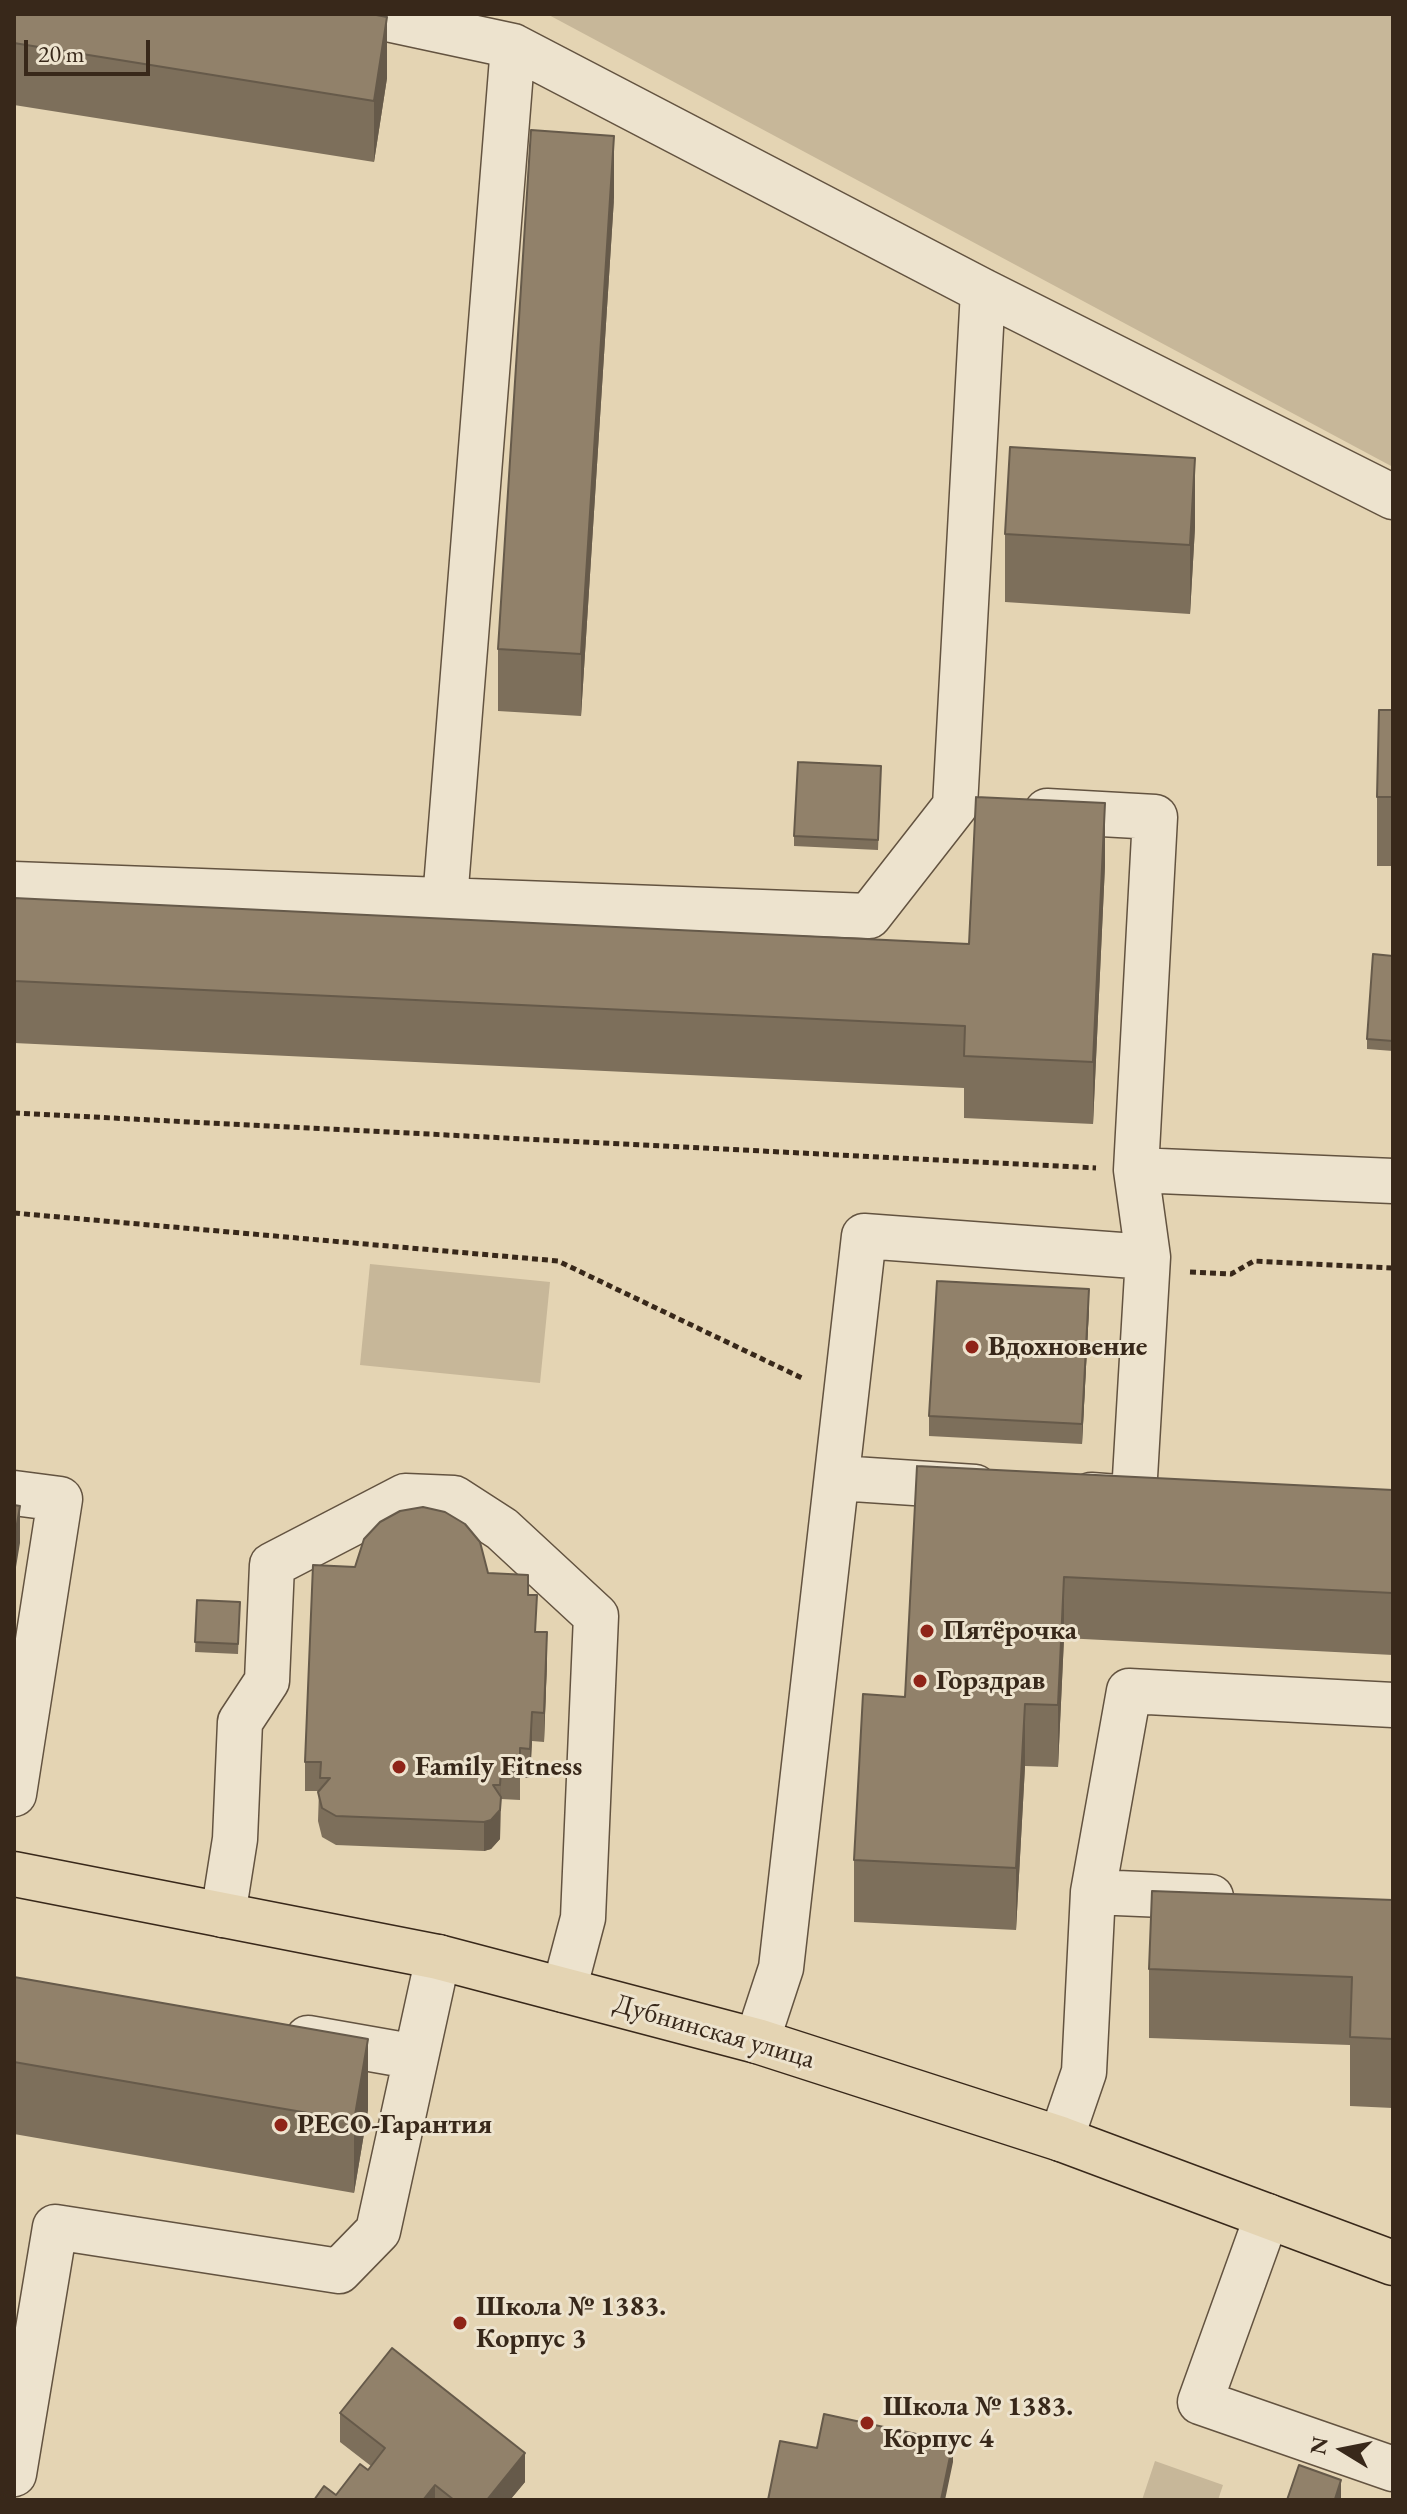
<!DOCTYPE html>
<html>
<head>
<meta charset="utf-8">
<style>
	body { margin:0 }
	#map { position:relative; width:1407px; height:2514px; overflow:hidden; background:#e4d4b3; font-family:"EB Garamond",serif }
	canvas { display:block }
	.frame { position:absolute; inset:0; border:16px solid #38281a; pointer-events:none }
	.north { position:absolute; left:1303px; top:2410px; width:80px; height:80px; -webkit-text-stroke:6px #ede3ce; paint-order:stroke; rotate:280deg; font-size:22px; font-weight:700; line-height:32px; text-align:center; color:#38281a }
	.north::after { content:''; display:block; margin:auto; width:28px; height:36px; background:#38281a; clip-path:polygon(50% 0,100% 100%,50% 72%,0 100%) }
	.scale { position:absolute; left:24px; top:40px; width:126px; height:36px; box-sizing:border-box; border:4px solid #38281a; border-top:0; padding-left:10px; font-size:24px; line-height:28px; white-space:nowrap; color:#38281a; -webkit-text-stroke:6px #ede3ce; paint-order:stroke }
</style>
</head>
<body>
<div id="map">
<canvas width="1407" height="2514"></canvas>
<div class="frame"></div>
<div class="north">N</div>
<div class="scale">20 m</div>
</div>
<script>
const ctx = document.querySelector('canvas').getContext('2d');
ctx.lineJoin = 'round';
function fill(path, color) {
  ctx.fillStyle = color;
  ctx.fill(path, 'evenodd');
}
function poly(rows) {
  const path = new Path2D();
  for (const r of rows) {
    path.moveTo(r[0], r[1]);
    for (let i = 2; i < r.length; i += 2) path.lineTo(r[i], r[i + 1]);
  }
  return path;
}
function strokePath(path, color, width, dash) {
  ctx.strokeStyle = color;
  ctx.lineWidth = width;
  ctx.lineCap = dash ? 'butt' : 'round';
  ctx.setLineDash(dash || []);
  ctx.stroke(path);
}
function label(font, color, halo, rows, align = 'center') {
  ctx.font = font + ' "EB Garamond",serif';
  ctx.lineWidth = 6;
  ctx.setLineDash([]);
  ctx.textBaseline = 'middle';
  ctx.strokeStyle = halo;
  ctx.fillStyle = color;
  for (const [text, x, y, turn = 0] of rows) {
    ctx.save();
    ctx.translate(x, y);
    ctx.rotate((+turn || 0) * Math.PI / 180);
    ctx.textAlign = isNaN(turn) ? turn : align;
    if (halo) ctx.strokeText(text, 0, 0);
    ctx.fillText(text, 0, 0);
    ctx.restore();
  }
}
const green = poly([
	[547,14,1393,14,1393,467],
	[370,1264,550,1282,540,1383,360,1365],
	[1155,2461,1223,2485,1218,2500,1142,2500]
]);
const path = poly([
	[14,1113,1096,1168],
	[14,1213,558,1261,804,1379],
	[1190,1272,1231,1274,1254,1261,1393,1268]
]);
const minor = poly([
	[364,14,513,46,983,291,1393,497],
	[1047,811,1155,817,1136,1170,1148,1257,1135,1477,1132,1498,1091,1495],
	[14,884,869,916,955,806,983,291],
	[445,900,513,46],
	[1136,1170,1393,1181],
	[838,1478,975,1487],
	[14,1493,60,1499,14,1794],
	[1093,1892,1211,1897],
	[223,1915,235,1839,240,1722,267,1681,272,1565,405,1496,454,1498,502,1529,596,1616,583,1918,564,1990],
	[308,2038,416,2057],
	[757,2041,781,1968,864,1236,1148,1257],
	[1061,2139,1084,2072,1093,1892,1129,1691,1393,1705],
	[1267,2216,1200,2402,1393,2469],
	[14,2474,55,2227,339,2271,378,2231,438,1957]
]);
const major = poly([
	[14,1874,438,1957,757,2041,1061,2139,1393,2263]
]);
const wall = poly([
	[14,14,387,78,374,162,14,105],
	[614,198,581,716,498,711,498,649],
	[1195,527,1190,614,1005,602,1005,534],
	[1393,710,1393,866,1377,866,1377,797],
	[881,766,878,850,794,846,794,836],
	[1105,865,1093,1124,964,1118,964,1088,14,1043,14,898,969,944],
	[1393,956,1393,1051,1367,1049,1367,1039],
	[1089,1309,1082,1444,929,1436,929,1416],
	[917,1466,1393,1490,1393,1655,1064,1638,1058,1767,1025,1766,1016,1930,854,1922,854,1860,905,1697],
	[488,1573,528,1595,536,1632,547,1661,544,1742,532,1741,530,1778,520,1778,520,1800,501,1799,500,1839,491,1849,484,1851,336,1845,322,1837,318,1821,319,1791,305,1791,305,1762],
	[197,1600,240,1602,238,1654,195,1652],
	[1393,1900,1393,2108,1350,2106,1350,2045,1149,2038,1149,1969],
	[14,1977,368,2110,354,2193,14,2134],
	[340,2413,525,2482,510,2500,314,2500,336,2495,368,2470,371,2466,340,2442]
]);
const shadedWall = poly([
	[387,17,387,78,374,162,374,101],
	[614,136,614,198,581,716,581,654],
	[1195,458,1195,527,1190,614,1190,545],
	[1105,803,1105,865,1093,1124,1093,1062],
	[1089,1289,1089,1309,1082,1444,1082,1424],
	[20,1506,20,1543,14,1579,14,1542],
	[1064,1577,1064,1638,1058,1767,1058,1705],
	[547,1632,547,1661,544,1742,544,1713],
	[1025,1704,1025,1766,1016,1930,1016,1868],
	[532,1712,532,1741,530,1778,530,1749],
	[501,1770,500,1839,491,1849,484,1851,484,1822,500,1810],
	[368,2039,368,2110,354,2193,354,2121],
	[953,2442,953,2462,945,2500,941,2500],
	[525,2453,525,2482,510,2500,487,2500],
	[1341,2480,1341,2500,1335,2500],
	[435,2485,435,2500,423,2500]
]);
const building = poly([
	[14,14,371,14,387,17,374,101,14,43,14,14],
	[531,130,614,136,581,654,498,649,531,130],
	[1010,447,1195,458,1190,545,1005,534,1010,447],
	[1379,710,1393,710,1393,797,1377,797,1379,710],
	[798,762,881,766,878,840,794,836,798,762],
	[976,797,1105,803,1093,1062,964,1056,965,1026,14,981,14,898,969,944,976,797],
	[1373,954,1393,956,1393,1041,1367,1039,1373,954],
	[937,1281,1089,1289,1082,1424,929,1416,937,1281],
	[917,1466,1393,1490,1393,1593,1064,1577,1058,1705,1025,1704,1016,1868,854,1860,863,1694,905,1697,917,1466],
	[14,1505,20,1506,14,1542,14,1505],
	[423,1507,445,1512,465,1524,480,1542,488,1573,528,1575,528,1595,537,1595,535,1632,547,1632,544,1713,532,1712,530,1749,520,1748,520,1771,501,1770,500,1785,493,1785,501,1797,500,1810,491,1820,484,1822,336,1816,322,1808,318,1792,330,1778,320,1778,321,1762,305,1762,313,1565,355,1567,364,1539,380,1522,400,1511,423,1507],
	[197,1600,240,1602,238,1644,195,1642,197,1600],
	[1152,1891,1393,1900,1393,2039,1350,2037,1352,1977,1149,1969,1152,1891],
	[14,1977,368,2039,354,2121,14,2062,14,1977],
	[392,2348,525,2453,487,2500,454,2500,435,2485,423,2500,314,2500,324,2486,336,2495,360,2464,368,2470,385,2448,340,2413,392,2348],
	[824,2414,953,2442,941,2500,768,2500,780,2441,817,2448,824,2414],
	[1299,2465,1341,2480,1335,2499,1339,2500,1287,2500,1299,2465]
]);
const markers = [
	[972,1347,8,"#8f2418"],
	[927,1631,8,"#8f2418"],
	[920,1681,8,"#8f2418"],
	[399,1767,8,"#8f2418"],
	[281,2125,8,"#8f2418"],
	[460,2323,8,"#8f2418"],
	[867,2423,8,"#8f2418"]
];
const poiNames = [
	["Вдохновение",988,1347],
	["Пятёрочка",943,1631],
	["Горздрав",936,1681],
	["Family Fitness",415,1767],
	["РЕСО-Гарантия",297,2125],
	["Школа № 1383.",476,2307],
	["Корпус 3",476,2339],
	["Школа № 1383.",883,2407],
	["Корпус 4",883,2439]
];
const streetNames = [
	["Дубнинская улица",714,2032,16]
];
fill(green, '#c7b799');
strokePath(minor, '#635340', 47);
strokePath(major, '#38281a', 47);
strokePath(path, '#38281a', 5, [6, 4]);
strokePath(minor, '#ede3ce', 44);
strokePath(major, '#e4d4b3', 44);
fill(wall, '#7d6f5b');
fill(shadedWall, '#665a4a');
fill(building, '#91816a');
strokePath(building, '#665a4a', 2);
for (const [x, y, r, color] of markers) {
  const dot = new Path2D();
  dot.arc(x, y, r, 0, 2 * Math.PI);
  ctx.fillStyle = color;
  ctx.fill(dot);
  strokePath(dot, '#ede3ce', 3);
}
label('bold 28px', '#38281a', '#ede3ce', poiNames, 'left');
label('28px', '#38281a', '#ede3ce', streetNames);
</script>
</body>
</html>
